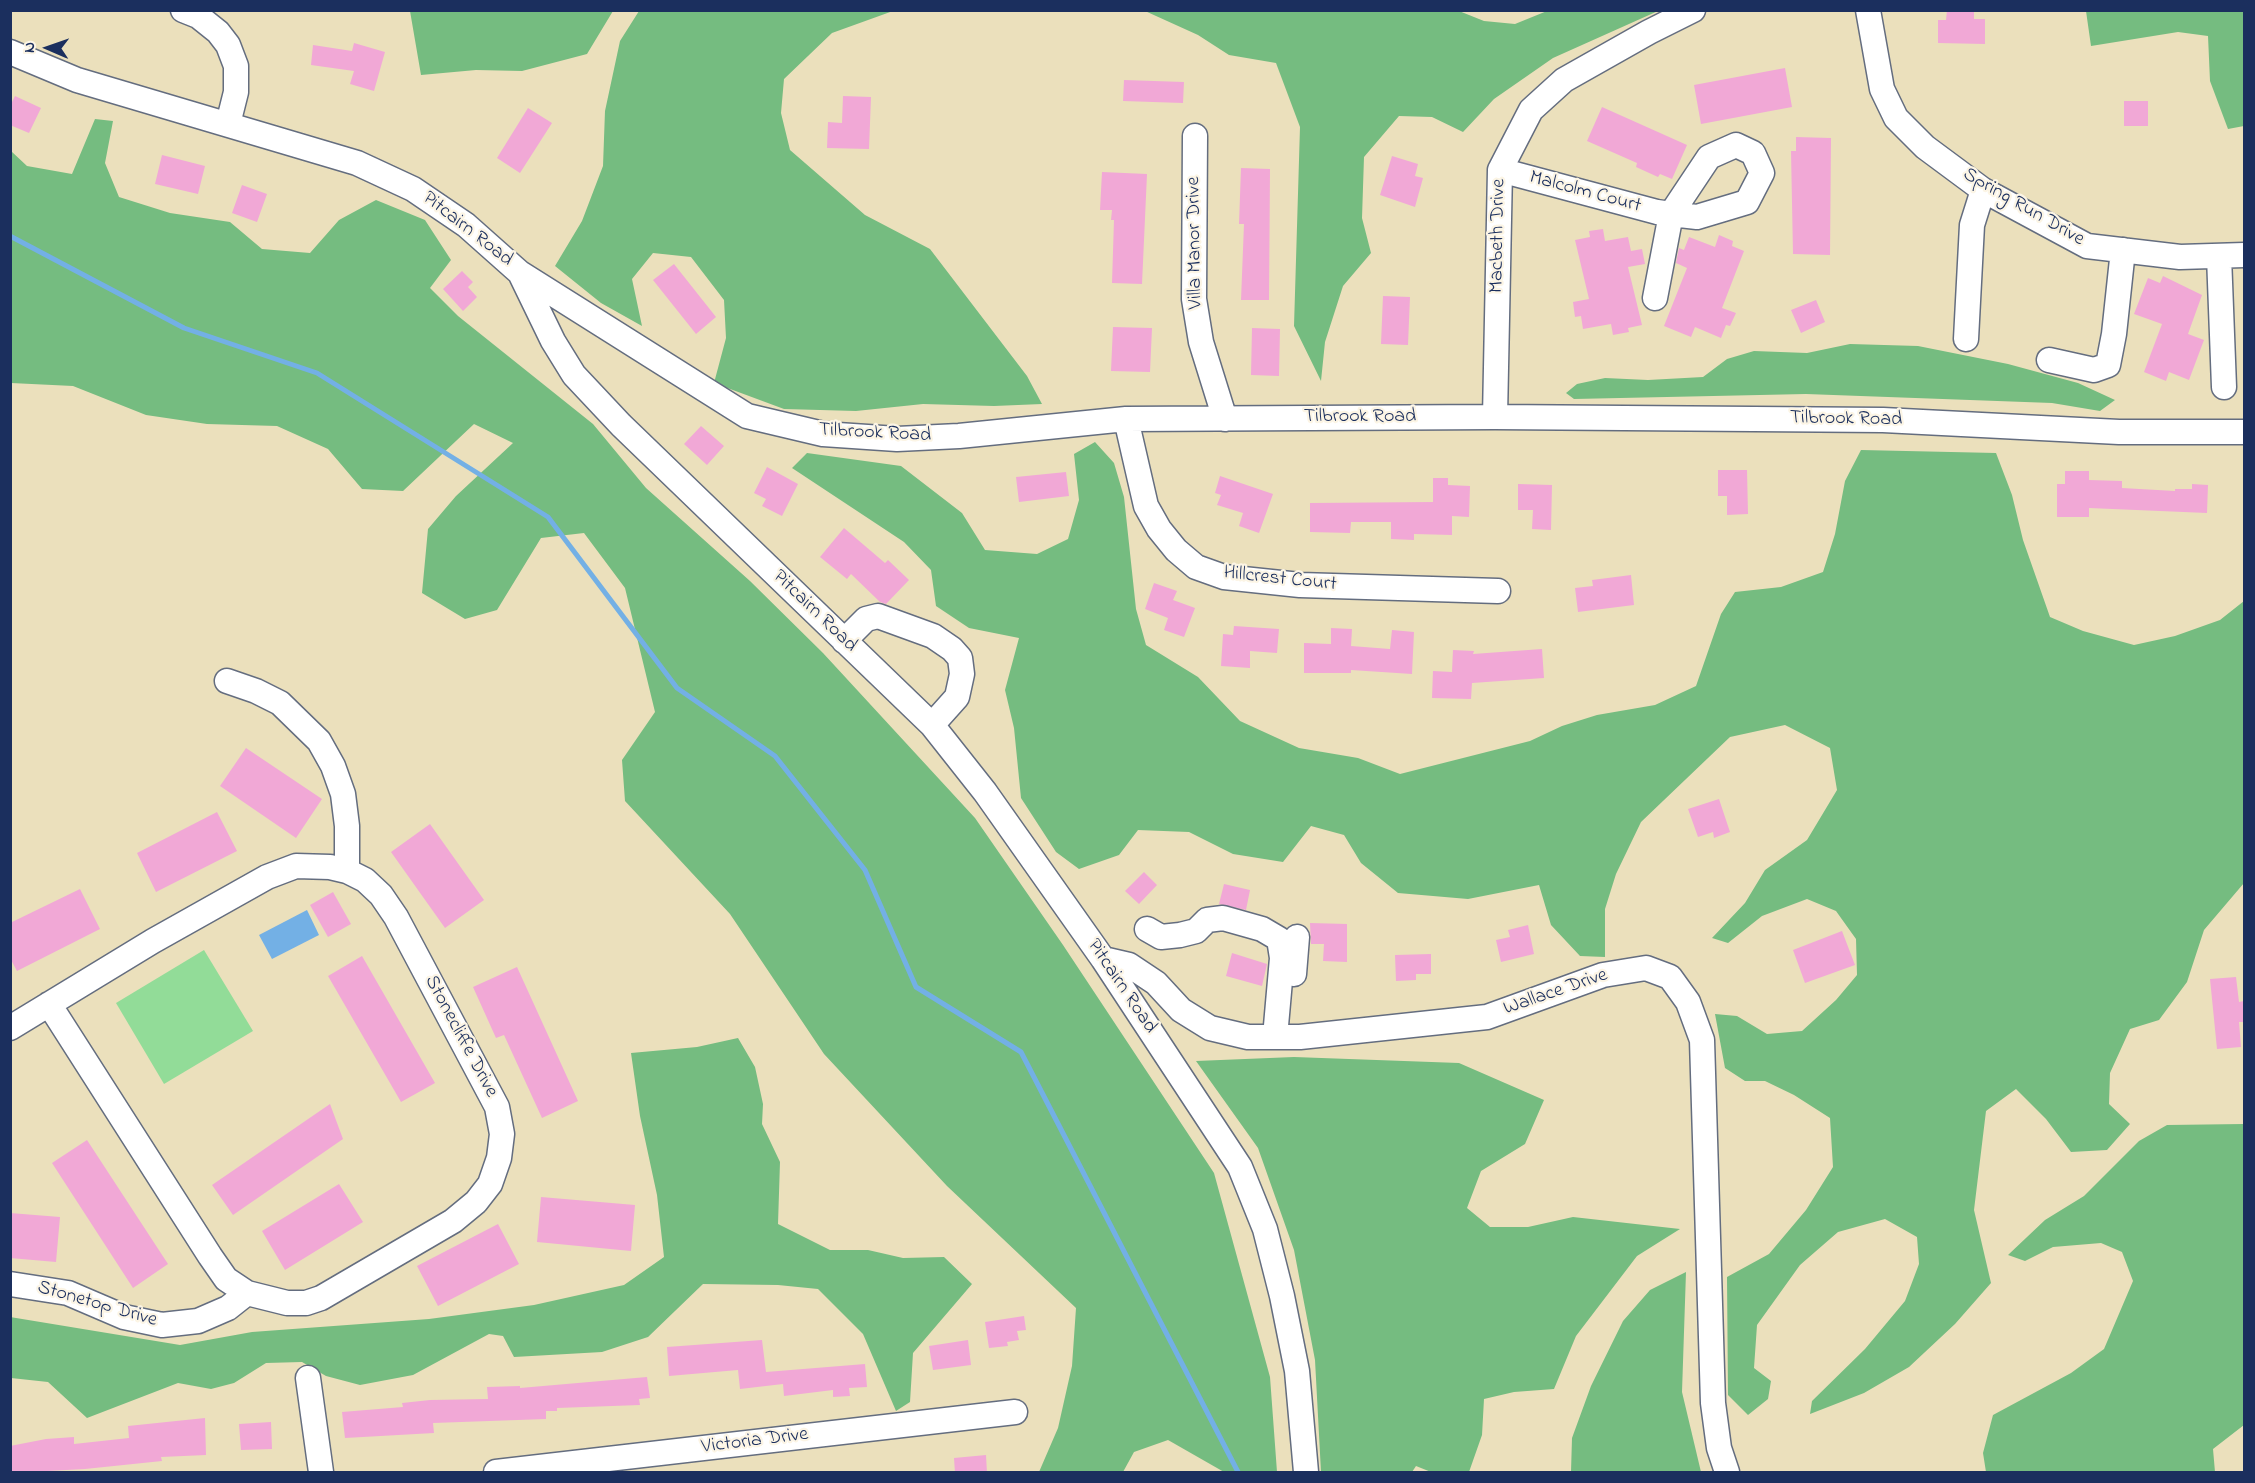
<!DOCTYPE html>
<html>
<head>
<meta charset="utf-8">
<style>
	body { margin:0 }
	#map { position:relative; width:2255px; height:1483px; overflow:hidden; background:#ebe0bc; font-family:"Indie Flower",sans-serif }
	canvas { display:block }
	.frame { position:absolute; inset:0; border:12px solid #1b2f5e; pointer-events:none }
	.north { position:absolute; left:18px; top:18px; width:60px; height:60px; -webkit-text-stroke:4px #fcf5e5; paint-order:stroke; rotate:272deg; font-size:16px; font-weight:700; line-height:24px; text-align:center; color:#1b2f5e }
	.north::after { content:''; display:block; margin:auto; width:21px; height:27px; background:#1b2f5e; clip-path:polygon(50% 0,100% 100%,50% 72%,0 100%) }
</style>
</head>
<body>
<div id="map">
<canvas width="2255" height="1483"></canvas>
<div class="frame"></div>
<div class="north">N</div>
</div>
<script>
const ctx = document.querySelector('canvas').getContext('2d');
ctx.lineJoin = 'round';
function fill(path, color) {
  ctx.fillStyle = color;
  ctx.fill(path, 'evenodd');
}
function poly(rows) {
  const path = new Path2D();
  for (const r of rows) {
    path.moveTo(r[0], r[1]);
    for (let i = 2; i < r.length; i += 2) path.lineTo(r[i], r[i + 1]);
  }
  return path;
}
function strokePath(path, color, width, dash) {
  ctx.strokeStyle = color;
  ctx.lineWidth = width;
  ctx.lineCap = dash ? 'butt' : 'round';
  ctx.setLineDash(dash || []);
  ctx.stroke(path);
}
function label(font, color, halo, rows, align = 'center') {
  ctx.font = font + ' "Indie Flower",sans-serif';
  ctx.lineWidth = 4.5;
  ctx.setLineDash([]);
  ctx.textBaseline = 'middle';
  ctx.strokeStyle = halo;
  ctx.fillStyle = color;
  for (const [text, x, y, turn = 0] of rows) {
    ctx.save();
    ctx.translate(x, y);
    ctx.rotate((+turn || 0) * Math.PI / 180);
    ctx.textAlign = isNaN(turn) ? turn : align;
    if (halo) ctx.strokeText(text, 0, 0);
    ctx.fillText(text, 0, 0);
    ctx.restore();
  }
}
const green = poly([
	[204,950,253,1031,164,1084,116,1003]
]);
const forest = poly([
	[410,11,410,10,613,11,587,54,522,71,476,70,421,75],
	[639,11,893,11,832,33,784,79,781,113,790,150,865,215,930,249,1027,376,1042,404,994,406,923,404,856,411,784,409,714,383,726,338,724,300,691,257,653,253,632,279,642,326,601,303,555,266,582,221,603,166,605,111,620,41],
	[1459,11,1484,21,1515,24,1547,11,1658,11,1553,58,1494,99,1463,132,1432,117,1399,116,1364,157,1362,218,1371,253,1343,286,1325,342,1321,381,1294,326,1300,127,1276,63,1229,55,1198,35,1145,11],
	[2086,11,2244,11,2244,126,2228,129,2210,81,2208,36,2178,32,2091,46],
	[95,119,113,121,105,163,119,197,170,213,230,222,262,249,310,253,339,220,376,200,425,220,451,260,430,288,458,316,593,424,646,488,750,581,823,653,975,818,1063,945,1214,1173,1270,1377,1277,1472,1224,1472,1168,1440,1134,1452,1123,1472,1039,1472,1058,1428,1072,1366,1076,1308,947,1186,824,1054,730,914,625,801,622,760,655,712,625,588,584,533,541,538,497,610,465,619,422,593,428,529,456,496,513,443,474,424,403,491,362,489,328,449,277,426,207,424,146,415,73,386,11,383,11,151,27,166,72,174],
	[1850,344,1918,346,2008,364,2078,383,2115,400,2100,411,2052,403,1806,394,1574,399,1566,393,1577,384,1605,378,1648,380,1703,377,1727,359,1754,351,1807,353],
	[1095,442,1114,463,1124,497,1136,609,1146,645,1198,677,1240,721,1299,748,1358,758,1400,774,1530,741,1562,726,1597,715,1655,705,1696,686,1721,614,1735,592,1781,587,1823,572,1835,534,1845,481,1861,450,1996,453,2012,495,2023,540,2050,617,2083,631,2134,645,2175,636,2220,620,2244,601,2244,883,2204,930,2187,982,2159,1020,2130,1029,2110,1073,2109,1104,2130,1124,2107,1150,2071,1152,2046,1119,2016,1089,1986,1111,1974,1210,1991,1283,1955,1324,1909,1367,1864,1393,1810,1414,1812,1401,1865,1349,1905,1301,1919,1264,1917,1237,1885,1219,1838,1232,1800,1265,1757,1325,1754,1368,1771,1381,1768,1399,1748,1415,1728,1395,1727,1277,1769,1254,1806,1210,1833,1167,1830,1118,1794,1095,1765,1081,1745,1081,1725,1068,1715,1014,1737,1016,1767,1034,1802,1031,1836,1000,1857,975,1856,939,1836,911,1807,899,1762,916,1728,943,1712,938,1745,903,1765,870,1807,840,1837,790,1830,748,1785,725,1730,737,1641,822,1616,874,1605,909,1605,957,1580,956,1551,925,1539,885,1468,899,1398,893,1361,863,1344,835,1311,826,1283,862,1233,854,1189,832,1138,830,1119,855,1079,869,1056,852,1021,798,1014,728,1005,690,1019,638,969,628,936,606,931,570,904,542,792,468,807,453,901,466,962,513,985,550,1037,554,1068,539,1079,500,1074,454],
	[738,1038,755,1067,763,1104,762,1124,780,1162,778,1224,830,1250,868,1250,903,1258,944,1257,972,1284,913,1353,910,1402,896,1411,863,1334,818,1289,778,1285,703,1284,648,1337,602,1352,514,1357,503,1336,489,1334,413,1375,360,1385,326,1376,302,1362,266,1363,234,1383,211,1389,178,1383,87,1418,48,1382,11,1378,10,1317,180,1345,252,1332,429,1319,534,1305,624,1285,664,1257,657,1195,640,1116,631,1053,697,1047],
	[1294,1057,1459,1063,1544,1100,1525,1144,1481,1171,1467,1208,1490,1227,1528,1227,1573,1217,1680,1229,1637,1256,1576,1336,1554,1389,1514,1392,1484,1399,1482,1435,1469,1472,1431,1472,1416,1466,1412,1472,1321,1472,1315,1360,1294,1250,1258,1148,1196,1061],
	[2244,1124,2244,1425,2213,1449,2215,1472,1986,1472,1983,1453,1993,1415,2071,1373,2104,1349,2133,1281,2122,1252,2101,1243,2053,1247,2025,1261,2008,1255,2045,1220,2084,1196,2139,1141,2167,1125],
	[1686,1272,1682,1392,1701,1472,1571,1472,1572,1438,1591,1386,1623,1321,1650,1290]
]);
const water = poly([
	[307,910,319,935,272,959,259,935]
]);
const stream = poly([
	[10,236,184,328,317,373,548,517,677,688,775,756,865,870,916,987,1021,1052,1238,1472]
]);
const building = poly([
	[1947,10,1974,10,1974,19,1985,19,1985,44,1938,43,1938,20,1946,20],
	[354,43,385,52,374,91,350,84,354,71,311,65,313,45,352,51],
	[1785,68,1792,107,1701,124,1694,85],
	[1124,80,1184,82,1183,103,1123,101],
	[15,96,41,108,29,133,10,125,10,106],
	[843,96,871,97,869,149,827,148,828,122,842,123],
	[2124,101,2148,101,2148,126,2124,126],
	[1602,107,1687,145,1672,179,1660,174,1658,177,1636,167,1637,163,1587,141],
	[528,108,552,123,520,173,497,158],
	[1796,137,1831,138,1830,255,1793,254,1791,151,1796,151],
	[162,155,205,166,198,194,155,184],
	[1392,156,1418,164,1415,176,1423,178,1415,207,1380,195],
	[1241,168,1270,169,1269,300,1241,300,1244,224,1239,224],
	[1102,172,1147,174,1142,284,1112,283,1114,220,1111,220,1112,210,1100,210],
	[242,185,267,194,257,222,232,213],
	[1603,229,1605,241,1628,237,1631,251,1642,249,1645,264,1628,267,1642,325,1628,328,1629,332,1613,335,1611,324,1583,329,1581,316,1575,317,1573,302,1589,299,1575,240,1590,237,1589,231],
	[1719,235,1733,241,1732,246,1744,251,1722,308,1736,313,1730,326,1726,325,1721,338,1695,327,1691,337,1664,326,1687,268,1676,263,1679,248,1684,250,1689,237,1715,247],
	[674,264,716,317,696,334,653,280],
	[462,271,473,282,468,287,477,297,463,311,443,289],
	[2163,276,2202,295,2188,334,2204,340,2189,380,2169,372,2166,381,2144,372,2162,324,2134,314,2148,278,2160,283],
	[1383,296,1410,297,1408,345,1381,344],
	[1816,300,1825,322,1801,333,1791,310],
	[1113,327,1152,328,1150,372,1111,371],
	[1252,328,1280,329,1279,376,1251,375],
	[701,426,724,446,707,465,684,444],
	[767,467,798,484,782,516,762,506,766,499,754,493],
	[1718,470,1747,470,1748,514,1727,515,1727,496,1718,496],
	[2065,471,2089,471,2089,480,2122,481,2122,488,2175,491,2175,489,2192,489,2192,484,2208,485,2207,513,2089,508,2089,517,2057,517,2057,484,2065,484],
	[1066,472,1069,496,1019,502,1016,477],
	[1220,476,1273,494,1259,533,1239,526,1243,513,1217,505,1221,495,1215,493],
	[1433,478,1448,478,1448,485,1470,486,1469,517,1452,516,1452,535,1414,534,1414,540,1391,539,1391,522,1351,522,1350,533,1310,532,1310,503,1433,502],
	[1518,484,1552,485,1551,530,1532,529,1533,510,1518,510],
	[844,528,885,563,888,560,909,580,886,604,880,602,851,574,847,579,820,557],
	[1631,575,1634,605,1578,612,1575,588,1593,586,1592,580],
	[1154,583,1177,591,1173,600,1195,608,1184,637,1164,630,1168,618,1145,609],
	[1234,626,1279,629,1277,653,1250,651,1250,668,1221,666,1223,634,1233,635],
	[1331,628,1352,629,1351,646,1390,649,1392,630,1414,632,1412,674,1351,670,1351,673,1304,673,1304,643,1331,644],
	[1542,649,1544,678,1472,683,1471,699,1432,698,1433,671,1452,672,1453,650,1474,651,1473,654],
	[246,748,322,799,296,838,220,786],
	[1719,799,1730,832,1714,838,1713,832,1698,837,1688,809],
	[217,812,237,851,156,892,137,853],
	[430,824,484,900,445,928,391,852],
	[1144,872,1157,885,1139,904,1125,891],
	[1224,884,1250,890,1246,910,1219,904],
	[80,889,100,929,17,971,10,958,10,923],
	[333,892,351,924,328,937,310,905],
	[1310,923,1347,924,1347,962,1323,961,1324,944,1311,944],
	[1528,925,1534,954,1501,962,1496,940,1510,937,1508,930],
	[1842,931,1855,965,1805,983,1793,950],
	[1232,953,1267,964,1262,986,1226,976],
	[1431,954,1431,974,1416,974,1416,980,1396,981,1395,955],
	[362,956,435,1083,401,1102,328,976],
	[517,967,578,1101,542,1118,504,1035,496,1038,473,987],
	[2236,977,2239,1002,2244,1001,2244,1022,2239,1022,2241,1047,2217,1049,2210,979],
	[330,1104,343,1139,233,1215,212,1185],
	[87,1140,168,1264,133,1288,52,1163],
	[339,1184,363,1222,285,1270,262,1231],
	[541,1197,635,1205,631,1251,537,1242],
	[10,1213,60,1217,56,1262,10,1258],
	[498,1224,519,1264,438,1306,417,1266],
	[1024,1316,1026,1330,1017,1331,1019,1340,1007,1342,1008,1346,989,1348,985,1322],
	[762,1340,766,1372,865,1364,867,1387,849,1388,850,1396,833,1397,833,1390,784,1396,783,1384,740,1389,738,1370,669,1376,667,1347],
	[968,1340,971,1365,933,1370,929,1346],
	[647,1377,650,1398,639,1399,640,1405,557,1408,557,1411,546,1411,546,1419,433,1423,434,1433,345,1438,342,1412,403,1407,402,1403,430,1400,488,1399,487,1387,520,1386,520,1388],
	[205,1418,206,1455,161,1457,162,1461,85,1469,10,1473,10,1446,46,1439,74,1437,74,1444,129,1438,128,1426],
	[271,1422,272,1449,241,1450,239,1424],
	[986,1455,987,1473,955,1473,954,1458]
]);
const minor = poly([
	[183,10,198,16,218,32,228,45,236,66,236,92,228,124],
	[1868,10,1882,89,1896,118,1925,147,1983,190,2087,246,2180,257,2244,255],
	[10,52,77,80,357,163,413,189,466,225,520,273,553,341,574,375,621,425,932,725,985,792,1103,959,1240,1167,1265,1229,1282,1296,1297,1371,1306,1472],
	[1195,136,1194,299,1201,342,1225,419],
	[1500,170,1657,212,1671,214,1697,217,1747,202,1762,173,1753,153,1736,145,1709,157,1671,214,1655,298],
	[2219,256,2224,387],
	[520,273,747,416,823,434,897,439,959,436,1126,419,1495,417,1883,420,2119,432,2244,432],
	[1966,339,1972,225,1983,190],
	[2049,360,2094,370,2108,365,2114,334,2123,250],
	[1495,417,1500,170,1531,110,1564,80,1649,32,1693,10],
	[1126,419,1146,506,1159,529,1176,550,1196,567,1224,577,1300,585,1498,591],
	[844,641,866,619,878,616,933,636,952,649,960,658,962,674,957,697,932,725],
	[227,681,256,691,280,703,319,741,333,766,343,794,347,826,347,871],
	[1147,929,1161,937,1180,935,1196,931,1207,920,1223,918,1262,929,1279,939,1282,958,1275,1037],
	[1103,959,1129,965,1156,983,1181,1010,1210,1028,1248,1037,1300,1037,1487,1017,1603,975,1646,968,1670,977,1688,1002,1702,1040,1713,1403,1719,1448,1727,1472],
	[1294,974,1297,937],
	[10,1028,153,941,267,877,296,866,330,867,347,871,365,880,381,895,396,917,497,1107,502,1134,499,1158,490,1184,476,1202,453,1221,321,1298,306,1303,287,1303,247,1293,226,1279,210,1256,49,1004],
	[10,1284,68,1293,124,1317,162,1325,198,1321,228,1308,247,1293],
	[308,1378,321,1472],
	[496,1472,1015,1412]
]);
const streetNames = [
	["Malcolm Court",1585,193,15],
	["Spring Run Drive",2023,208,30],
	["Pitcairn Road",467,230,38],
	["Macbeth Drive",1499,236,-89],
	["Villa Manor Drive",1196,243,-91],
	["Tilbrook Road",1360,418],
	["Tilbrook Road",1846,420,1],
	["Tilbrook Road",875,434,3],
	["Hillcrest Court",1280,580,6],
	["Pitcairn Road",814,612,44],
	["Pitcairn Road",1121,987,56],
	["Wallace Drive",1556,993,-19],
	["Stonecliffe Drive",460,1037,62],
	["Stonetop Drive",97,1305,16],
	["Victoria Drive",755,1442,-7]
];
fill(green, '#92dc98');
fill(forest, '#75bc80');
fill(water, '#73b0e5');
strokePath(stream, '#73b0e5', 5);
fill(building, '#f1a8d6');
strokePath(minor, '#646d7f', 27);
strokePath(minor, '#fff', 24);
label('20px', '#1b2f5e', '#fcf5e5', streetNames);
</script>
</body>
</html>
